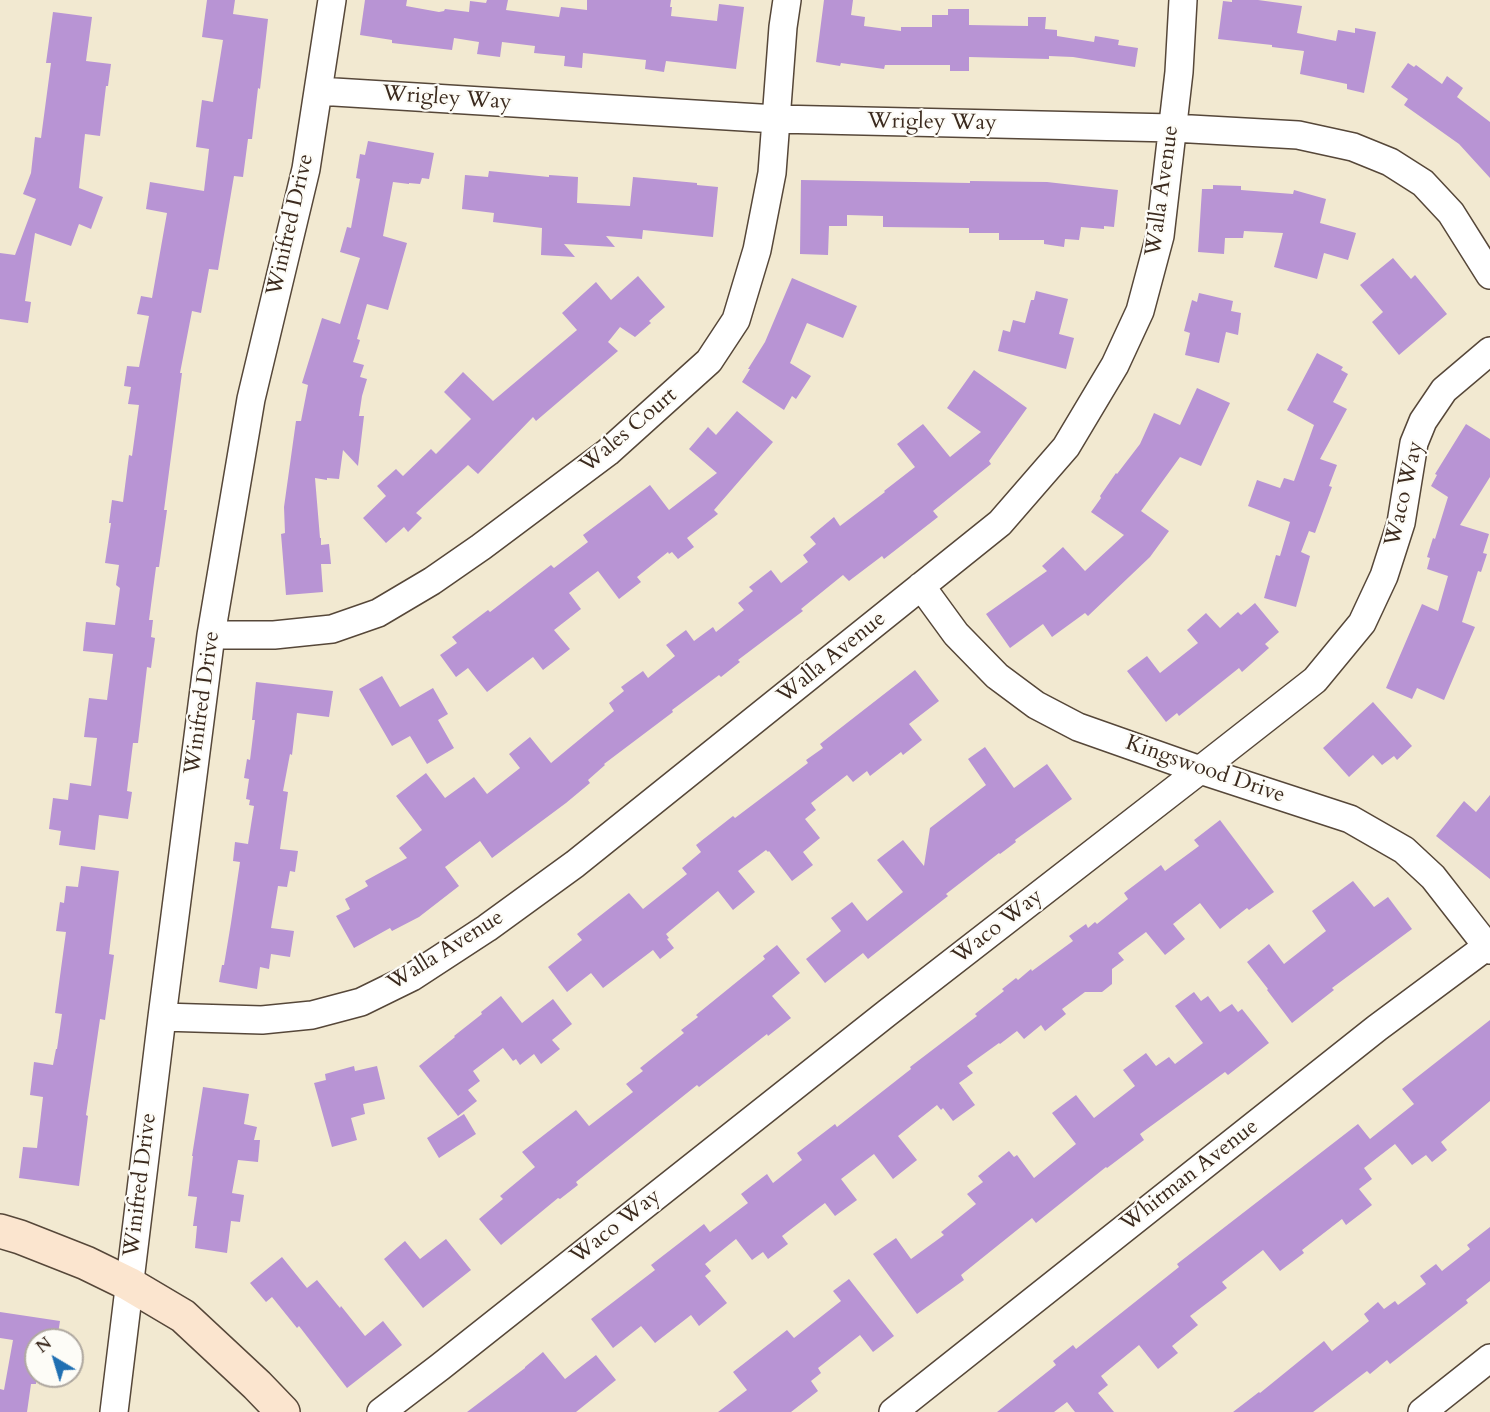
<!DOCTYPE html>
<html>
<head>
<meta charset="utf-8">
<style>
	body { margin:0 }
	#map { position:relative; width:1490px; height:1412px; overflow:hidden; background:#f2e9d1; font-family:Cardo,serif }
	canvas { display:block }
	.north { position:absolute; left:24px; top:1328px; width:60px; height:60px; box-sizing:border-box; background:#fdfcf7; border:2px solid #afa8a0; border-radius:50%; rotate:322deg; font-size:16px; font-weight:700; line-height:24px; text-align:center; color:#3b2a1e }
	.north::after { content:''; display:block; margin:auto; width:21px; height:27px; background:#1f6fb2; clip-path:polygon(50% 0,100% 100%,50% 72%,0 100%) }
</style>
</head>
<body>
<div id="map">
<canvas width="1490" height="1412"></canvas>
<div class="north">N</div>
</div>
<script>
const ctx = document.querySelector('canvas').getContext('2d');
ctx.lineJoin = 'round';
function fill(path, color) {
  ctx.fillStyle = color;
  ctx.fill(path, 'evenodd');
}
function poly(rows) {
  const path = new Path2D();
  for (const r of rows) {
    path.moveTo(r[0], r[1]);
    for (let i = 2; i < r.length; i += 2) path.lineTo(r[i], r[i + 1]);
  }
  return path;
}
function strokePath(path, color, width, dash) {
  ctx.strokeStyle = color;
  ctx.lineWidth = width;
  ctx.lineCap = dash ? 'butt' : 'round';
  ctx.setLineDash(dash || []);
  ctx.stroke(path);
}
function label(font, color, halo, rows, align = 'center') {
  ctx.font = font + ' Cardo,serif';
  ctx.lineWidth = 4.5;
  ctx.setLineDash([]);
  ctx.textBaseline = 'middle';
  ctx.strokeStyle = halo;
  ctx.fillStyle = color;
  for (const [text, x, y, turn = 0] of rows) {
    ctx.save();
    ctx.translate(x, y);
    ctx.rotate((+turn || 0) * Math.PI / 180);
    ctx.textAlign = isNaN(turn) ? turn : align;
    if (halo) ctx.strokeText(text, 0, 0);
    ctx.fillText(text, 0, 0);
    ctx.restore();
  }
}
const building = poly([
	[207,0,235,0,233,14,268,19,260,89,258,88,252,139,248,139,243,177,234,176,218,270,209,269,201,313,192,311,180,373,182,373,164,510,167,510,159,567,156,567,149,620,153,620,151,637,155,638,151,668,147,667,138,743,133,743,127,791,132,792,128,819,99,815,95,850,59,845,61,831,49,829,53,798,68,800,70,783,91,786,97,738,84,737,89,698,107,700,113,654,83,651,86,622,115,625,120,588,116,585,119,565,105,563,111,523,109,523,112,500,123,502,129,455,132,456,139,405,128,404,131,387,124,386,127,366,139,367,149,316,137,314,141,296,152,298,167,213,146,209,150,182,204,191,209,149,196,147,202,100,213,102,223,40,202,37],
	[365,0,407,0,406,6,439,12,444,11,445,9,469,12,470,1,486,3,487,0,508,0,506,10,559,17,561,7,587,10,587,0,671,0,670,7,672,7,671,16,717,21,719,4,744,7,736,69,666,61,664,72,645,69,646,60,583,53,582,68,564,66,565,56,534,53,535,46,502,42,500,57,477,54,479,42,454,38,452,50,392,43,392,40,360,35],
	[824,0,853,0,851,15,865,17,864,26,901,31,901,27,932,27,932,15,948,15,948,9,969,9,969,25,1028,26,1028,17,1046,17,1045,29,1057,30,1057,36,1094,42,1095,36,1119,40,1118,45,1138,48,1135,67,1073,57,1049,56,1049,59,969,57,969,71,950,71,950,65,885,65,884,69,841,63,840,66,816,62],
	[1232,0,1258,0,1302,6,1297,33,1336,41,1338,30,1355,33,1355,28,1376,32,1364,93,1347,89,1347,84,1300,74,1304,51,1272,47,1272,45,1218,39,1223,1,1232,2],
	[53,12,92,17,86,61,111,64,108,86,106,86,100,136,85,134,79,188,103,197,91,229,79,224,71,246,35,233,25,301,31,302,28,323,0,319,0,253,15,255,36,199,23,194,31,173,35,137,41,138,51,63,46,63],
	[1408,63,1414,67,1416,65,1442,84,1447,76,1463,88,1457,97,1490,122,1490,178,1459,144,1404,105,1408,99,1391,87],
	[368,141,434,153,429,179,422,178,420,184,409,183,409,184,393,182,383,236,407,243,388,310,367,304,357,339,360,340,353,362,364,365,360,377,367,379,362,396,359,416,364,416,358,466,343,450,339,479,327,478,327,480,315,478,320,538,321,538,321,545,329,544,331,564,321,564,323,592,286,595,281,534,285,533,284,507,296,421,301,421,308,385,302,383,322,318,340,324,360,258,340,252,347,227,351,228,360,179,356,178,360,154,365,155],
	[489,171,549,177,549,175,578,177,577,203,630,206,633,177,697,183,697,185,718,187,713,237,643,230,642,239,606,236,615,247,564,244,575,257,541,255,542,228,493,222,494,213,462,209,465,175,488,177],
	[801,180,970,183,970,181,1047,182,1118,190,1114,227,1104,226,1104,229,1081,227,1079,240,1065,239,1064,247,1044,244,1044,240,999,240,999,233,969,233,969,228,883,227,883,216,847,215,847,226,829,226,828,255,800,254],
	[1213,185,1241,186,1241,190,1293,194,1294,190,1326,199,1320,223,1356,233,1348,260,1324,253,1317,279,1274,267,1283,233,1244,231,1243,238,1225,238,1224,254,1198,252,1202,189,1213,189],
	[1393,258,1411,279,1415,275,1447,314,1399,355,1372,322,1383,312,1360,285],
	[638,276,665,307,649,321,651,323,635,337,620,327,608,342,618,351,536,421,533,417,478,474,468,465,416,513,422,518,408,532,404,527,386,543,363,518,386,496,377,486,396,469,403,476,431,449,436,454,471,419,444,392,463,372,493,401,577,330,562,313,596,282,611,300],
	[792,278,857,306,843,338,807,323,790,363,811,376,796,399,792,396,784,410,742,382,750,369,748,369,765,342],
	[1036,291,1068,299,1059,334,1074,338,1066,369,998,351,1003,330,1010,332,1013,320,1025,323,1031,300,1034,300],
	[1199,293,1233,301,1231,311,1241,313,1238,335,1226,332,1219,363,1185,355,1190,333,1184,331,1192,300,1197,302],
	[1317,353,1343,367,1341,370,1348,374,1333,402,1347,409,1320,459,1337,465,1329,486,1332,487,1315,533,1309,531,1301,552,1310,556,1296,607,1264,598,1276,555,1280,556,1290,522,1248,506,1257,480,1280,488,1284,478,1294,481,1314,425,1287,410],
	[974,370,1027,408,989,461,991,464,933,511,938,517,884,559,882,556,849,581,843,575,801,609,803,611,738,660,740,662,721,677,719,675,672,710,673,712,604,764,605,765,588,780,590,783,566,803,492,858,480,841,445,867,459,886,419,917,392,931,390,928,354,948,336,916,350,909,345,899,368,886,365,881,407,858,399,848,422,830,396,796,426,773,445,798,474,777,487,794,520,768,509,754,530,737,551,763,614,711,609,703,624,691,621,687,643,671,648,678,675,656,666,645,686,630,694,641,713,627,716,632,744,610,738,603,753,591,749,587,771,570,781,583,808,562,803,555,816,544,810,537,834,517,840,526,885,492,884,491,915,467,897,444,923,424,950,457,981,432,947,408],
	[1197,388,1230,403,1201,466,1180,457,1141,511,1169,531,1150,557,1088,616,1085,613,1052,637,1043,624,1010,648,986,614,1047,571,1042,566,1063,547,1085,571,1124,535,1091,512,1101,498,1100,496,1116,473,1117,474,1140,444,1154,413,1180,425],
	[737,411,773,442,714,510,718,514,687,538,694,547,678,559,672,552,669,554,668,552,637,577,641,582,619,599,598,571,569,593,581,609,554,630,570,649,543,670,533,657,487,692,468,668,456,677,440,655,457,643,452,637,488,610,490,612,551,565,554,568,588,542,583,535,650,485,669,510,717,473,689,449,708,427,716,435],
	[1466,424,1490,439,1490,477,1460,525,1489,534,1483,553,1487,554,1481,572,1478,571,1462,622,1475,627,1444,700,1417,688,1412,699,1386,688,1422,604,1438,611,1448,576,1427,569,1430,558,1427,557,1433,538,1435,539,1448,497,1431,486,1437,475,1435,474],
	[1255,603,1279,632,1265,644,1269,648,1242,672,1239,668,1179,716,1177,713,1166,722,1127,671,1147,656,1160,673,1198,643,1187,630,1206,613,1220,628,1238,612,1241,615],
	[915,670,939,701,909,724,922,740,903,755,901,752,870,776,867,771,853,782,847,775,811,803,816,810,805,819,820,838,803,852,813,865,792,881,769,851,768,852,766,850,738,871,755,892,733,910,718,891,666,934,669,938,667,939,674,948,660,959,653,950,603,988,591,973,567,992,548,967,582,940,577,934,629,893,643,909,687,874,682,868,701,852,696,845,733,816,735,818,808,763,806,760,823,748,820,744],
	[382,676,400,707,433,688,448,714,438,720,454,748,427,764,410,736,392,746,359,689],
	[256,682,333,691,329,717,297,713,292,755,290,754,283,791,288,792,280,849,298,851,295,872,290,871,287,887,278,886,271,928,294,931,290,957,271,954,269,969,260,967,257,989,219,982,222,965,224,965,231,923,240,862,233,861,235,842,248,844,254,806,249,805,250,800,246,799,249,779,244,778,247,759,250,760,255,720,252,720],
	[1373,702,1412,746,1397,760,1394,756,1382,765,1373,755,1349,777,1323,748],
	[985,747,1014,788,1047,764,1072,799,1015,840,1016,842,1000,854,999,853,946,894,948,896,868,959,863,953,825,983,806,959,841,931,831,918,852,902,867,921,903,892,877,860,903,840,924,866,930,828,986,785,968,759],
	[1490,795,1490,879,1436,836,1464,801,1476,812],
	[1220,820,1274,892,1249,910,1247,908,1220,929,1200,903,1173,924,1185,939,1165,955,1146,932,1118,953,1124,960,1112,969,1112,984,1102,992,1085,992,1062,1009,1066,1014,1045,1031,1041,1025,1024,1039,1017,1031,1000,1044,999,1043,967,1066,973,1073,959,1083,975,1105,953,1121,943,1108,941,1110,937,1105,898,1136,917,1160,893,1179,874,1154,841,1179,857,1200,835,1216,825,1203,782,1236,788,1244,768,1259,763,1252,752,1260,736,1239,705,1264,711,1271,705,1276,727,1303,699,1326,691,1315,655,1343,641,1326,613,1348,591,1319,655,1270,651,1265,704,1224,710,1232,748,1203,741,1194,767,1174,773,1183,802,1160,797,1153,835,1124,837,1127,911,1069,910,1067,977,1016,975,1014,1004,991,1002,989,1016,978,1018,980,1031,969,1032,971,1073,941,1069,936,1086,924,1088,928,1095,922,1097,924,1128,899,1124,893,1161,865,1165,871,1199,846,1194,840],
	[81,866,119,871,109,954,114,955,105,1020,100,1019,86,1115,88,1116,79,1186,19,1178,23,1147,37,1148,43,1097,30,1095,34,1062,53,1065,56,1049,57,1049,62,1014,55,1013,66,932,56,931,60,902,64,903,66,886,78,887],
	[1353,881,1374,907,1388,897,1412,929,1332,988,1334,990,1292,1023,1267,990,1268,989,1247,962,1269,944,1284,964,1326,931,1312,911],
	[777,945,800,973,772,996,791,1018,768,1036,767,1034,699,1087,697,1085,576,1182,578,1185,560,1199,558,1198,501,1245,479,1219,503,1199,500,1196,535,1167,522,1152,576,1110,589,1126,633,1092,626,1084,643,1071,640,1068,684,1033,681,1030,698,1017,696,1015,765,959,763,956],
	[1194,992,1201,1001,1208,996,1220,1012,1232,1004,1238,1012,1242,1009,1269,1043,1228,1075,1225,1072,1140,1134,1144,1140,1107,1168,1106,1167,1036,1223,1032,1218,961,1275,964,1280,917,1314,873,1254,896,1238,911,1259,944,1235,941,1232,976,1204,967,1194,983,1182,978,1176,1009,1151,1014,1157,1017,1155,1034,1178,1076,1144,1052,1113,1076,1095,1094,1118,1135,1086,1123,1070,1146,1053,1156,1066,1169,1057,1175,1064,1203,1043,1175,1006],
	[501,996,522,1023,553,999,572,1024,552,1040,560,1049,541,1064,534,1054,520,1065,516,1059,513,1061,503,1048,473,1071,480,1081,468,1090,477,1101,458,1116,419,1066,455,1037,454,1036,482,1014,481,1012],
	[1490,1020,1490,1101,1441,1142,1447,1150,1432,1162,1426,1155,1412,1165,1395,1144,1364,1168,1372,1179,1359,1189,1372,1205,1346,1225,1342,1219,1302,1250,1304,1253,1280,1271,1263,1250,1222,1282,1227,1288,1190,1316,1198,1325,1172,1346,1178,1353,1158,1369,1139,1345,1101,1376,1108,1385,1098,1393,1114,1412,1075,1412,1067,1402,1054,1412,997,1412,1056,1365,1053,1361,1073,1345,1076,1349,1179,1267,1177,1264,1358,1124,1370,1139,1414,1104,1402,1089],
	[354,1066,355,1071,377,1066,385,1099,363,1104,365,1114,351,1118,357,1140,332,1147,314,1083,326,1080,325,1074],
	[203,1087,249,1094,244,1124,257,1127,254,1140,260,1140,258,1162,238,1160,232,1193,244,1195,240,1222,231,1221,227,1253,195,1248,197,1226,193,1226,197,1197,188,1196,193,1156,192,1156],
	[464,1114,476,1134,439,1158,427,1138],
	[1490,1227,1490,1281,1466,1300,1468,1303,1390,1364,1387,1360,1370,1374,1367,1371,1313,1412,1233,1412,1259,1392,1260,1393,1324,1341,1332,1351,1369,1321,1364,1314,1378,1302,1384,1309,1395,1301,1398,1305,1426,1284,1420,1276,1436,1264,1442,1271,1470,1249,1467,1245],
	[446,1239,471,1270,423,1308,384,1259,405,1241,420,1259],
	[282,1257,307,1288,317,1280,340,1308,341,1306,365,1336,383,1321,402,1345,347,1388,299,1326,297,1328,272,1297,266,1302,250,1283],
	[849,1279,894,1336,873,1352,860,1335,818,1368,821,1373,811,1381,818,1391,791,1412,718,1412,747,1390,733,1372,787,1330,794,1338,841,1301,833,1291],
	[0,1312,60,1321,57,1340,36,1340,36,1384,31,1384,27,1412,0,1412,0,1389,4,1390,13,1340,0,1338],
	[543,1352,565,1379,596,1355,616,1380,576,1412,467,1412,525,1368,525,1367]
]);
const minor = poly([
	[318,91,776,119,1173,128,1298,135,1353,147,1390,162,1423,183,1451,213,1490,275],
	[921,586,956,634,997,676,1036,705,1078,727,1200,770,1350,819,1404,850,1433,877,1490,950],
	[211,635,274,635,332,629,378,613,432,581,481,547,608,452,709,361,736,320,757,250,772,173,783,27,787,0],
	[162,1017,262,1020,312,1015,361,1002,412,977,487,928,575,864,1000,523,1066,447,1115,365,1140,311,1160,236,1179,72,1183,0],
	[114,1412,162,1017,211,635,251,399,306,169,332,0],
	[381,1412,440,1367,887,1013,1200,770,1315,680,1362,623,1384,576,1401,523,1414,443,1423,421,1444,390,1490,351],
	[893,1412,1377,1028,1490,944],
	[1422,1412,1490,1358]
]);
const secondary = poly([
	[0,1231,20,1237,86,1263,129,1284,183,1316,257,1385,283,1412]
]);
const streetNames = [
	["Wrigley Way",447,99,4],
	["Wrigley Way",932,123,1],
	["Walla Avenue",1163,191,-82],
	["Winifred Drive",291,225,-77],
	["Wales Court",629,431,-40],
	["Waco Way",1405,494,-77],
	["Walla Avenue",832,658,-39],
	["Winifred Drive",203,703,-82],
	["Kingswood Drive",1205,770,19],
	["Waco Way",998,927,-38],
	["Walla Avenue",446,951,-32],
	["Whitman Avenue",1190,1176,-38],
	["Winifred Drive",141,1185,-83],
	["Waco Way",616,1227,-38]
];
fill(building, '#b894d4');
strokePath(minor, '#564739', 30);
strokePath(secondary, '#564739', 36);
strokePath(minor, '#fff', 27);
strokePath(secondary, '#fbe5cf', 33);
label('22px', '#3b2a1e', '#fdfcf7', streetNames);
</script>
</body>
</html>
